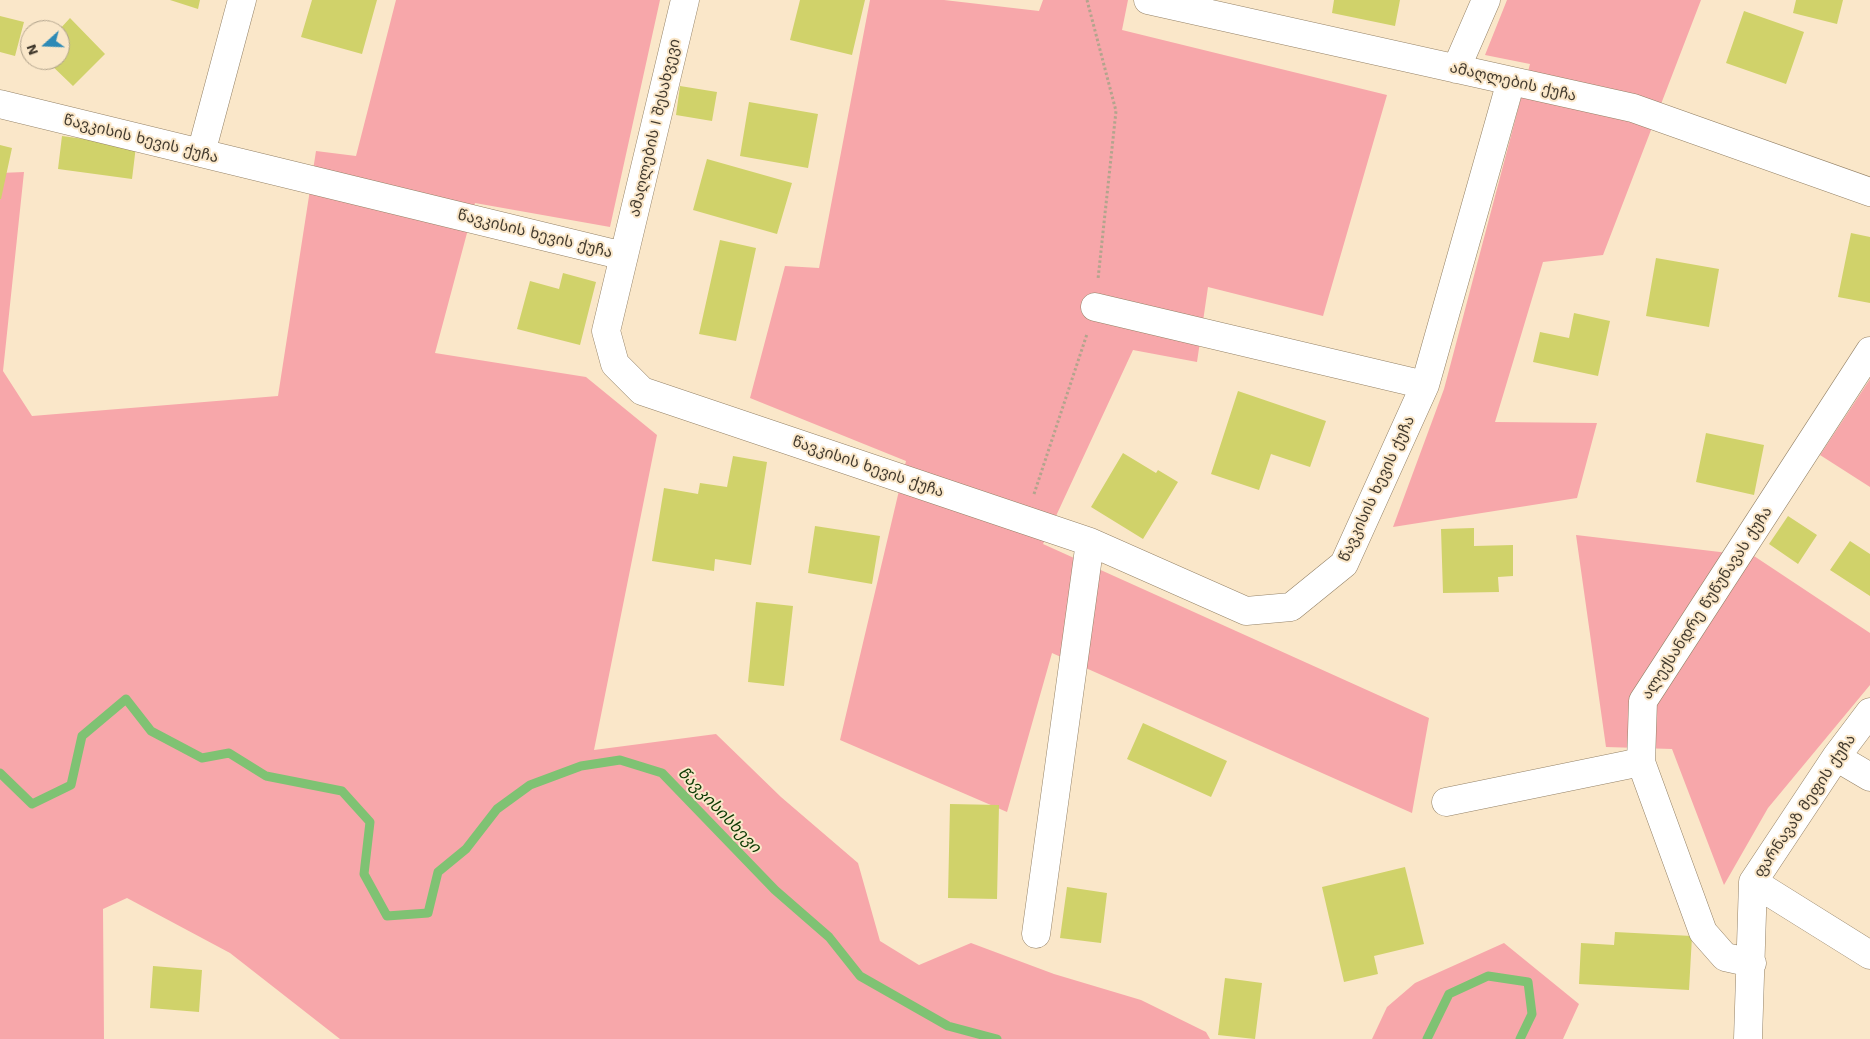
<!DOCTYPE html>
<html>
<head>
<meta charset="utf-8">
<style>
	body { margin:0 }
	#map { position:relative; width:1870px; height:1039px; overflow:hidden; background:#fae7c9; font-family:"Work Sans",sans-serif }
	canvas { display:block }
	.north { position:absolute; left:20px; top:20px; width:50px; height:50px; box-sizing:border-box; background:#fae7c9; border:1px solid #b0a28b; border-radius:50%; rotate:250deg; font-size:14px; font-weight:700; line-height:20px; text-align:center; color:#423a2e }
	.north::after { content:''; display:block; margin:auto; width:18px; height:22px; background:#2d8ab6; clip-path:polygon(50% 0,100% 100%,50% 72%,0 100%) }
</style>
</head>
<body>
<div id="map">
<canvas width="1870" height="1039"></canvas>
<div class="north">N</div>
</div>
<script>
const ctx = document.querySelector('canvas').getContext('2d');
ctx.lineJoin = 'round';
function fill(path, color) {
  ctx.fillStyle = color;
  ctx.fill(path, 'evenodd');
}
function poly(rows) {
  const path = new Path2D();
  for (const r of rows) {
    path.moveTo(r[0], r[1]);
    for (let i = 2; i < r.length; i += 2) path.lineTo(r[i], r[i + 1]);
  }
  return path;
}
function strokePath(path, color, width, dash) {
  ctx.strokeStyle = color;
  ctx.lineWidth = width;
  ctx.lineCap = dash ? 'butt' : 'round';
  ctx.setLineDash(dash || []);
  ctx.stroke(path);
}
function label(font, color, halo, rows, align = 'center') {
  ctx.font = font + ' "Work Sans","Noto Sans Georgian",sans-serif';
  ctx.lineWidth = 4;
  ctx.setLineDash([]);
  ctx.textBaseline = 'middle';
  ctx.strokeStyle = halo;
  ctx.fillStyle = color;
  for (const [text, x, y, turn = 0] of rows) {
    ctx.save();
    ctx.translate(x, y);
    ctx.rotate((+turn || 0) * Math.PI / 180);
    ctx.textAlign = isNaN(turn) ? turn : align;
    if (halo) ctx.strokeText(text, 0, 0);
    ctx.fillText(text, 0, 0);
    ctx.restore();
  }
}
const green = poly([
	[396,0,660,0,610,227,475,203,435,353,586,377,657,435,594,750,716,734,781,797,858,863,880,941,919,965,971,943,1054,974,1141,1000,1206,1032,1210,1039,340,1039,230,953,127,898,103,909,104,1039,0,1039,0,173,24,172,3,371,32,416,278,396,316,151,356,156],
	[870,0,944,0,1039,11,1043,0,1128,0,1122,30,1387,95,1323,316,1208,287,1197,362,1133,350,1043,544,1429,718,1412,813,1052,653,1007,812,840,740,906,461,750,398,785,266,819,268],
	[1507,0,1701,0,1603,255,1543,262,1495,422,1597,423,1577,498,1393,527,1444,389,1530,64,1485,55],
	[1870,379,1870,487,1820,455],
	[1576,535,1754,556,1870,633,1870,685,1768,808,1724,885,1672,749,1606,747],
	[1504,943,1579,1004,1563,1039,1372,1039,1387,1007,1415,983]
]);
const stream = poly([
	[0,773,32,804,71,785,82,736,126,699,151,731,202,758,229,753,266,776,342,791,370,822,364,874,387,916,428,913,438,872,466,849,497,809,530,785,581,766,620,760,662,773,775,890,829,937,860,976,948,1026,997,1039],
	[1427,1039,1449,994,1488,976,1528,982,1532,1014,1520,1039]
]);
const building = poly([
	[170,0,200,0,198,9],
	[312,0,377,0,362,54,301,37],
	[800,0,865,0,852,55,790,40],
	[1334,0,1400,0,1395,26,1332,13],
	[1796,0,1843,0,1837,24,1793,13],
	[1744,11,1804,32,1786,84,1726,63],
	[0,16,24,22,15,56,0,52],
	[70,18,105,54,73,86,46,60,60,60,59,30],
	[680,86,717,92,712,121,676,115],
	[749,102,818,114,808,168,740,156],
	[62,136,136,146,132,179,58,169],
	[0,145,12,148,1,199,0,199],
	[707,159,792,183,777,234,693,210],
	[1851,233,1870,237,1870,303,1838,297],
	[720,240,756,248,736,341,699,334],
	[1656,258,1719,269,1709,327,1646,316],
	[563,273,596,282,580,345,517,329,530,281,559,289],
	[1574,313,1610,321,1598,376,1533,362,1540,332,1569,338],
	[1238,391,1326,421,1310,467,1271,454,1259,490,1211,474],
	[1706,433,1764,445,1754,495,1696,482],
	[1123,453,1156,473,1158,470,1178,482,1143,539,1091,507],
	[733,456,767,462,751,565,715,559,714,571,652,561,664,488,698,494,700,483,727,487],
	[1788,516,1817,535,1798,564,1769,544],
	[815,526,880,536,872,584,808,573],
	[1474,528,1474,546,1513,545,1513,576,1498,577,1499,592,1443,593,1441,529],
	[1850,541,1870,554,1870,596,1830,570],
	[756,602,793,606,784,686,748,682],
	[1143,723,1227,761,1211,797,1127,759],
	[950,804,999,805,997,899,948,898],
	[1405,867,1424,944,1374,956,1378,974,1344,982,1322,887],
	[1067,887,1107,893,1101,943,1060,938],
	[1615,932,1692,936,1689,990,1579,984,1581,943,1614,945],
	[153,966,202,970,199,1012,150,1008],
	[1225,978,1262,983,1255,1039,1218,1035]
]);
const path = poly([
	[1087,0,1116,111,1098,279],
	[1034,494,1087,334]
]);
const minor = poly([
	[685,0,606,331,615,364,642,391,1090,542,1246,611,1291,607,1344,564,1425,385,1511,81],
	[1148,0,1633,108,1870,192],
	[1456,69,1486,0],
	[0,104,624,256],
	[201,153,242,0],
	[1095,307,1425,385],
	[1836,757,1870,777],
	[1446,802,1641,762],
	[1753,882,1870,955],
	[1036,934,1090,542],
	[1752,963,1725,957,1703,932,1641,762,1643,701,1870,351],
	[1748,1039,1753,882,1836,757,1870,712]
]);
const streetNames = [
	["ამაღლების ქუჩა",1513,82,13],
	["ამაღლების I შესახვევი",655,128,-77],
	["წავკისის ხევის ქუჩა",141,139,14],
	["წავკისის ხევის ქუჩა",535,234,14],
	["წავკისის ხევის ქუჩა",868,467,19],
	["წავკისის ხევის ქუჩა",1377,489,-65],
	["ალექსანდრე წუწუნავას ქუჩა",1707,603,-57],
	["ფარნავაზ მეფის ქუჩა",1805,806,-56]
];
const waterNames = [
	["წავკისისხევი",719,810,46]
];
fill(green, '#f7a7aa');
strokePath(stream, '#7fc273', 9);
fill(building, '#d0d26a');
strokePath(minor, '#948267', 29);
strokePath(path, '#b3a48d', 3, [2.5, 2.5]);
strokePath(minor, '#fff', 28);
label('15px', '#423a2e', '#fae7c9', streetNames);
label('italic 16px', '#0c3a03', '#fae7c9', waterNames);
</script>
</body>
</html>
